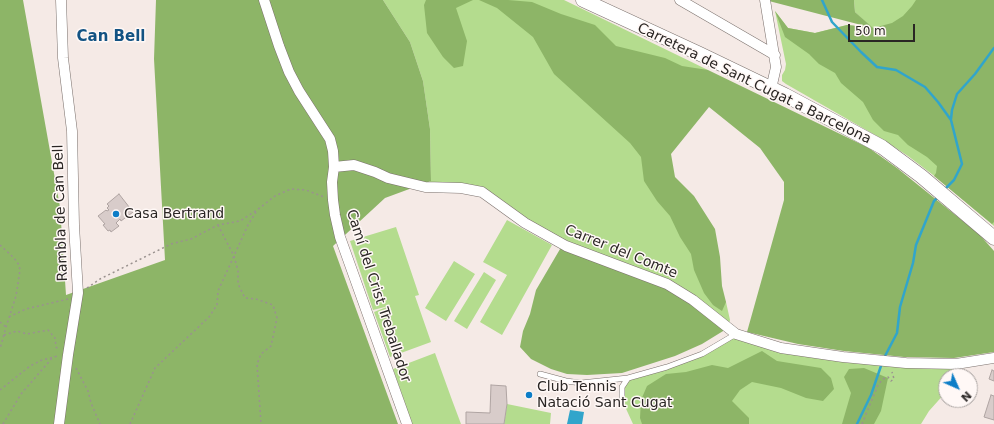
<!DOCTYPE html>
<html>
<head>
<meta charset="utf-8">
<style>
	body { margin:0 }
	#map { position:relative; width:994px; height:424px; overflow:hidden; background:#f5eae6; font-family:"DejaVu Sans",sans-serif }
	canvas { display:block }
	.north { position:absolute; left:938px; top:368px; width:40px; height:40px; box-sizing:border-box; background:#fff8f6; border:1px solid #aaa4a2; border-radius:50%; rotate:135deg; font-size:11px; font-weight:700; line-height:16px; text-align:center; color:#2a2624 }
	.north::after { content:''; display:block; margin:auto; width:14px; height:18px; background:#0c7dc7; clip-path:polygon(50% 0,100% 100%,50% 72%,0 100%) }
	.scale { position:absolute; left:848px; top:24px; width:67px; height:18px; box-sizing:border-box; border:2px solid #2a2624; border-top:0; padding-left:5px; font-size:12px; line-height:14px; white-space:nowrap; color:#2a2624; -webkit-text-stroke:3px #fff8f6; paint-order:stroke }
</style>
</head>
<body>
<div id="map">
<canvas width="994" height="424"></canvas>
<div class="north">N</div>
<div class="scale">50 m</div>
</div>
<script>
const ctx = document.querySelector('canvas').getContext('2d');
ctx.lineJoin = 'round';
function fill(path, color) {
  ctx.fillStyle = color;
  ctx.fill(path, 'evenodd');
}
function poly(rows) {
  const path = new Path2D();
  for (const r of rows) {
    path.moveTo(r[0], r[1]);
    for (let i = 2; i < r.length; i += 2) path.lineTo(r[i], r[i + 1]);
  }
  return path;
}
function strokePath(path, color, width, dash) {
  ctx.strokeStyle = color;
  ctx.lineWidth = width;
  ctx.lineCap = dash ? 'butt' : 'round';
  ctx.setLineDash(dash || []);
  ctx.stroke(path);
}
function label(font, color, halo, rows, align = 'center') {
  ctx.font = font + ' "DejaVu Sans",sans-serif';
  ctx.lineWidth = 3;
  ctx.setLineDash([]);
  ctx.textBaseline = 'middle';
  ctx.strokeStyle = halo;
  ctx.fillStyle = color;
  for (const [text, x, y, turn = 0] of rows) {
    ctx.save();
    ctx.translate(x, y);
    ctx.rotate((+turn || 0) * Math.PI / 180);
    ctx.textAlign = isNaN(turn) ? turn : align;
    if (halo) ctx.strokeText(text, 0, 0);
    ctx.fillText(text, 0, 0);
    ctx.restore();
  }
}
const green = poly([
	[383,0,564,0,708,70,678,82,646,127,709,276,726,302,730,320,728,328,566,246,482,192,425,187,431,180,430,129,423,81,410,42],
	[854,0,994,0,994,226,937,178,908,156,882,139,786,84,782,81,782,75,785,70,786,64,775,11,788,28,815,33,847,25,872,28,855,12],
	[507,220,552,245,502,335,480,322,507,275,483,262],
	[396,227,419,295,415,296,431,342,390,357,374,312,389,306,373,310,350,241],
	[454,261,475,274,446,321,425,308],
	[484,272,496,280,467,329,454,321],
	[736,334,781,348,956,364,952,376,946,376,946,392,929,411,921,424,633,424,622,400,622,387,628,378,702,354],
	[435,353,452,400,461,424,412,424,393,369],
	[507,404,551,413,550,424,504,424]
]);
const forest = poly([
	[0,0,23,0,60,207,66,295,165,260,154,59,156,0,383,0,410,42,423,81,430,129,431,181,385,198,333,246,398,424,0,424],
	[426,0,473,0,456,8,467,41,463,66,454,68,443,57,427,33,424,5],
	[479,0,508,0,532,2,561,14,595,25,616,46,665,58,682,66,708,70,869,148,897,168,979,234,994,251,994,352,954,358,904,357,844,351,798,344,747,332,784,200,784,182,760,148,709,107,671,154,675,177,694,196,715,229,720,257,722,286,726,302,722,311,713,305,704,293,694,270,691,254,680,237,670,216,657,201,644,181,641,157,630,143,554,74,533,37,497,8],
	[765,0,854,0,855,12,873,28,892,23,903,16,912,6,916,0,994,0,994,222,992,224,934,176,936,173,937,166,927,157,908,145,898,135,884,131,873,120,863,102,841,83,835,73,819,64,809,54,785,37,775,11,788,28,815,33,847,25,869,27],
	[563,244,667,284,728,328,702,344,675,356,622,373,587,375,567,374,551,369,531,359,520,347,523,331,530,314,536,290],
	[762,351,777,361,821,368,831,378,834,389,823,401,806,398,781,388,752,382,740,390,732,401,749,418,749,424,642,424,640,418,641,400,647,386,666,374,686,372,712,365,728,368],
	[864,368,888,378,881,411,874,424,842,424,851,393,844,377,849,369]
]);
const water = poly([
	[570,410,584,412,582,424,567,424]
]);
const stream = poly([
	[822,0,832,22,861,52,877,67,896,70,925,87,938,102,951,120,962,164,954,180,945,189],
	[951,119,952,110,957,94,975,74,994,48],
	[884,358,897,333,900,307,913,263,916,245,934,201,939,196],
	[857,424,871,395,882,363]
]);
const building = poly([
	[119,194,133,212,121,221,120,219,116,223,119,226,111,232,110,230,108,231,103,225,105,224,98,216,106,210,107,211,109,210,107,208,109,206,107,204,119,194],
	[992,370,994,371,994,381,989,379,992,370],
	[491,385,506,386,507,404,504,424,466,424,466,412,490,413,491,385],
	[991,395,994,396,994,420,984,417,991,395]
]);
const path = poly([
	[218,225,234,256,238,271,238,284,245,298,256,299,273,305,277,318,271,346,261,354,257,364,261,424],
	[0,245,14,258,19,265,20,270,16,296,6,327,0,349],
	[87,288,100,279,171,244,191,239,218,225,240,221,257,210,275,196,291,189,306,190,324,197],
	[9,317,26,309,68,299],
	[0,322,6,327],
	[4,335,17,331,27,334,48,330,55,338,56,347,59,350],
	[76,368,88,391,91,403,100,424],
	[0,390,30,366,42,360,58,356],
	[3,424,21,394,54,356],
	[130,424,155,368,209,317,217,305,218,291,248,225,256,212],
	[862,424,878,385,883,379,888,377,891,381,894,379,892,372]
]);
const service = poly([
	[540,374,566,381,581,383,628,378],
	[622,400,622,387,628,378,667,367,702,354,736,334]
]);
const minor = poly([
	[264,0,279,46,289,72,299,91,330,139,333,151,334,167,332,182,333,200,335,215,340,237,407,424],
	[680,0,775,55],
	[765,0,776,67,771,89],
	[334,167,354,165,375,172,388,178,425,187,461,188,482,192,525,223,566,246,667,284,693,300,736,334,781,348,843,357,906,363,956,364,994,358],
	[59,424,68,355,78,293,74,225,72,131,63,58,61,0]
]);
const secondary = poly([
	[583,0,700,54,785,95,882,147,921,176,994,238]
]);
const markers = [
	[116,214,4,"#0c7dc7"],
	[529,395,4,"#0c7dc7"]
];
const streetNames = [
	["Carretera de Sant Cugat a Barcelona",754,84,26],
	["Rambla de Can Bell",61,213,-92],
	["Carrer del Comte",621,252,22],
	["Camí del Crist Treballador",378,296,72]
];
const poiNames = [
	["Casa Bertrand",124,214],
	["Club Tennis",537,387],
	["Natació Sant Cugat",537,403]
];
const neighbourhoodNames = [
	["Can Bell",111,37]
];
fill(green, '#b4dc8e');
fill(forest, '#8db567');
fill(water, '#31a5cb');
strokePath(stream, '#31a5cb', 2.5);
fill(building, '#d8ccca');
strokePath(building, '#afa4a2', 1);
strokePath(service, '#7b716d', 6);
strokePath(minor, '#7b716d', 11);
strokePath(secondary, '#7b716d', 15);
strokePath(path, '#9a928f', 1.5, [2, 3]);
strokePath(service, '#fff', 5);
strokePath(minor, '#fff', 10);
strokePath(secondary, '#fff', 14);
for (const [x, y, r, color] of markers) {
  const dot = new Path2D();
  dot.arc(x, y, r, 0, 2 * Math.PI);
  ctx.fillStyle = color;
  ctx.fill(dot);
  strokePath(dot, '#fff8f6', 1.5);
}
label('14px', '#2a2624', '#fff8f6', streetNames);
label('14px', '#2a2624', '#fff8f6', poiNames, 'left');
label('bold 15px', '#135383', '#fff8f6', neighbourhoodNames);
</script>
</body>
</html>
